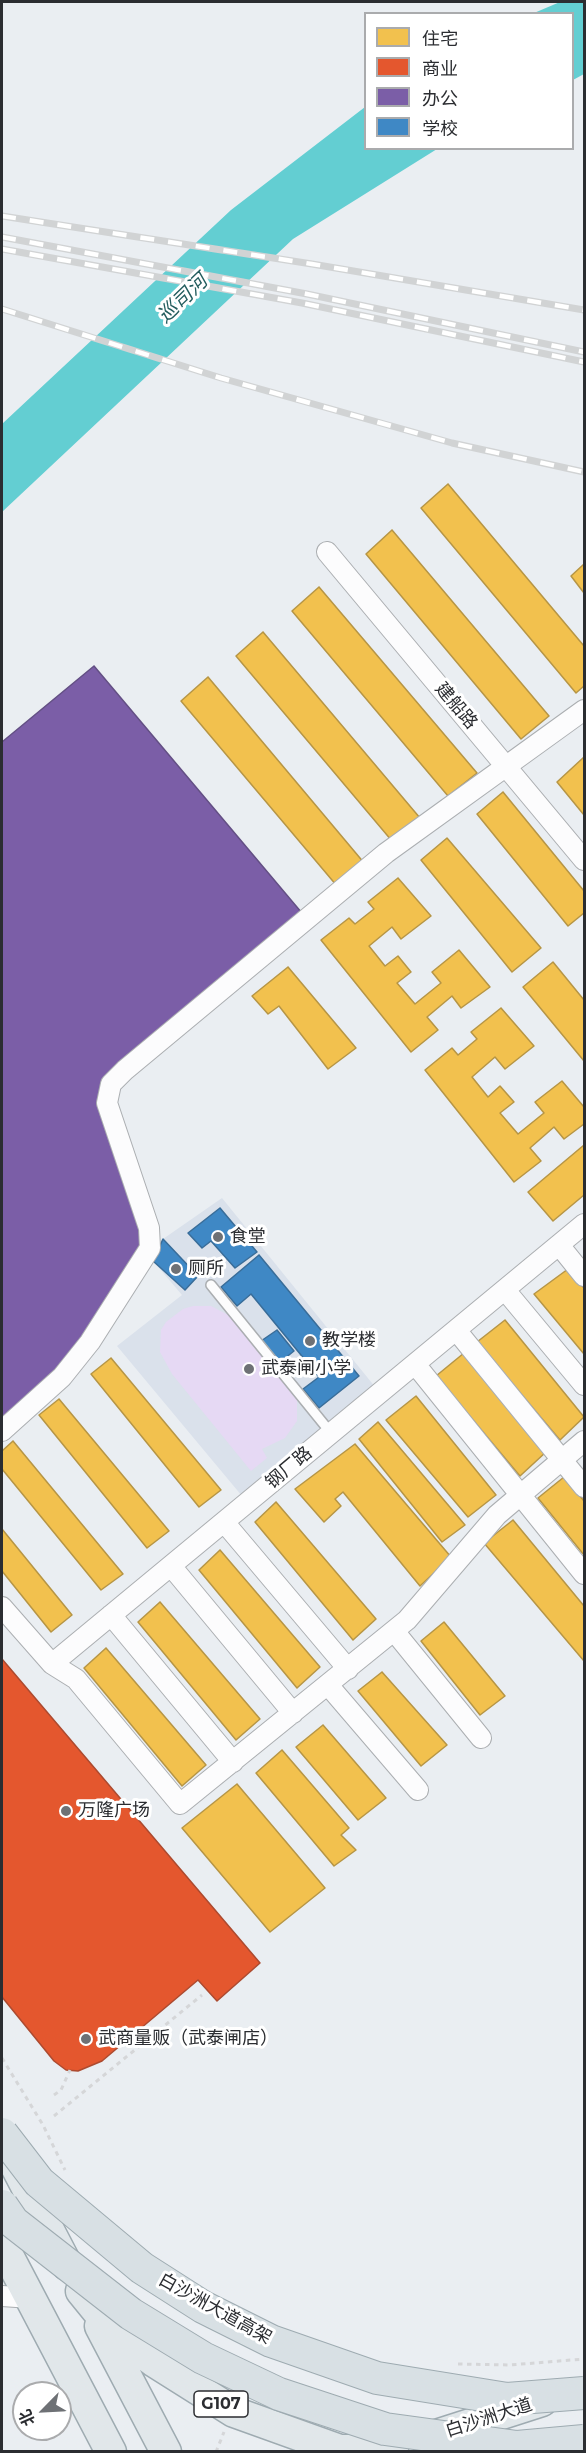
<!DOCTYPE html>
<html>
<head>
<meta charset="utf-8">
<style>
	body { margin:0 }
	#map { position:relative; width:586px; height:2453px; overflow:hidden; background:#eaeef2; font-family:Montserrat,"Noto Sans SC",sans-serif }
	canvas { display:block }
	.frame { position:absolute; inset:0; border:3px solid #2b2d31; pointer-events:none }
	.legend { position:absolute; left:364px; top:12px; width:210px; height:138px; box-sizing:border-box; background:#fff; border:2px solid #aaabad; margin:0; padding:8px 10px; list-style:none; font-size:18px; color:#2b2d31 }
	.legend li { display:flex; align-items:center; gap:12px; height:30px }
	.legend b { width:30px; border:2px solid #aaabad }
	.north { position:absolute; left:12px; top:2381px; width:60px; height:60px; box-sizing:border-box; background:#fff; border:2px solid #aaabad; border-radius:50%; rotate:246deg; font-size:16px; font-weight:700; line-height:24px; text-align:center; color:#2b2d31 }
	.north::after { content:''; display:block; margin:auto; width:21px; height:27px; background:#6e7175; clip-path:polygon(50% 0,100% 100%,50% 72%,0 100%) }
</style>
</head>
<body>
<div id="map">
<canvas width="586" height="2453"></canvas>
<div class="frame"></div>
<ul class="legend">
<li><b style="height:16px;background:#f2c14e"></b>住宅</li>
<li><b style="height:16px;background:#e4572e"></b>商业</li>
<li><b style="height:16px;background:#7b5ea7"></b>办公</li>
<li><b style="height:16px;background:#3f88c5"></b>学校</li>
</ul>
<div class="north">北</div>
</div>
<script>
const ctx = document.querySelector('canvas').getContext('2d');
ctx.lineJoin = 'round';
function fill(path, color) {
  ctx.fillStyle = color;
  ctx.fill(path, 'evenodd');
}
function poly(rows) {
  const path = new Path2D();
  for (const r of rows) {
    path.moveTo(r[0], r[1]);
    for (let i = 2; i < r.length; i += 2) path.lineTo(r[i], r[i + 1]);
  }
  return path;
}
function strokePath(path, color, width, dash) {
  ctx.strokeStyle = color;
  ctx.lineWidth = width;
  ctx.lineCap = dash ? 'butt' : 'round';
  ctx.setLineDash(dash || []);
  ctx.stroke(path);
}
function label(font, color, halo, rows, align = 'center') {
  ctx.font = font + ' Montserrat,"Noto Sans SC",sans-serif';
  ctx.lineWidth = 6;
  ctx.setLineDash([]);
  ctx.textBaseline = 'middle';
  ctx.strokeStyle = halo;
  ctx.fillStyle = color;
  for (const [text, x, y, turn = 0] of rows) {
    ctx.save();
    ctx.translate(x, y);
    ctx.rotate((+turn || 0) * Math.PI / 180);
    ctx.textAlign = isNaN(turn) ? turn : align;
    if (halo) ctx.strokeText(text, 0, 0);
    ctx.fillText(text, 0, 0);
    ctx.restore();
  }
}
const built = poly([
	[222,1198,380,1393,247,1502,117,1346,182,1295,153,1261,150,1248]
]);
const green = poly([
	[193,1306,211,1306,228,1315,297,1399,297,1421,285,1438,262,1449,267,1458,251,1471,172,1374,160,1352,161,1330,166,1322,183,1309]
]);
const water = poly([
	[560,2,584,2,584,74,573,80,572,14,534,13],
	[365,107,366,148,437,149,293,239,2,512,2,424,231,210]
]);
const homes = poly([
	[448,484,584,646,584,686,576,693,421,508,448,484],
	[392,530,549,716,521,739,366,554,392,530],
	[584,564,584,593,571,576,584,564],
	[319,587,477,773,448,796,292,611,319,587],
	[263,632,420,818,392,841,236,656,263,632],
	[208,677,365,864,337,886,181,701,208,677],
	[584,757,584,815,557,782,584,757],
	[503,792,584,891,584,913,568,926,477,814,503,792],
	[447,838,541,948,512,972,421,860,447,838],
	[398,878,431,916,401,939,392,927,369,946,385,966,398,956,411,972,397,983,415,1004,441,983,432,972,459,950,490,987,461,1008,452,996,427,1017,438,1030,411,1052,321,940,349,918,355,924,374,909,368,902,398,878],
	[553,962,584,1000,584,1061,523,987,553,962],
	[288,967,356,1048,328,1069,279,1006,268,1014,252,996,288,967],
	[501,1008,534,1046,505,1069,495,1057,472,1077,488,1097,500,1086,514,1102,500,1113,518,1134,544,1113,535,1102,562,1081,584,1107,584,1124,564,1139,554,1127,530,1148,541,1161,514,1182,425,1070,452,1048,458,1055,477,1039,471,1032,501,1008],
	[584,1145,584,1195,553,1221,528,1192,584,1145],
	[568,1269,584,1288,584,1354,534,1294,568,1269],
	[505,1320,584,1417,560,1440,477,1342,505,1320],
	[464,1353,546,1452,520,1476,436,1376,464,1353],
	[111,1358,221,1490,199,1507,91,1374,111,1358],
	[416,1396,496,1495,468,1517,386,1420,416,1396],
	[59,1399,169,1531,147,1548,39,1415,59,1399],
	[378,1422,465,1525,442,1542,359,1439,378,1422],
	[13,1441,123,1574,101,1590,2,1469,2,1451,13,1441],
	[355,1444,451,1557,420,1586,343,1492,335,1499,341,1506,324,1522,295,1489,355,1444],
	[564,1477,584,1501,584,1555,538,1498,564,1477],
	[276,1502,376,1619,353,1640,255,1522,276,1502],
	[513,1520,584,1606,584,1661,484,1543,513,1520],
	[2,1529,72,1615,51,1632,2,1571,2,1529],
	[220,1550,320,1667,297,1688,199,1570,220,1550],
	[160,1602,260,1719,236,1740,138,1622,160,1602],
	[444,1622,505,1696,480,1715,421,1641,444,1622],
	[106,1648,206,1765,182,1786,84,1668,106,1648],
	[382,1672,447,1745,421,1766,358,1691,382,1672],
	[323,1725,386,1798,358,1820,296,1747,323,1725],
	[282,1750,349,1828,341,1835,356,1850,334,1866,256,1773,282,1750],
	[237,1784,325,1888,270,1932,182,1828,237,1784]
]);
const shops = poly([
	[2,1659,260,1963,217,2001,198,1980,102,2061,78,2071,66,2070,54,2061,2,1997,2,1659]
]);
const offices = poly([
	[94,666,307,919,111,1084,150,1248,90,1342,2,1431,2,742,94,666]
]);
const schools = poly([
	[220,1208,257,1252,235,1268,211,1241,202,1248,188,1233,220,1208],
	[163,1239,198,1276,185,1290,153,1261,163,1239],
	[259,1255,359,1376,319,1408,303,1389,319,1377,251,1294,237,1306,221,1287,259,1255],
	[277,1330,294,1351,279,1363,261,1341,277,1330]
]);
const path = poly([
	[2,2058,43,2125,65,2170],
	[54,2095,61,2090,70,2070],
	[54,2116,202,1995],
	[458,2364,510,2365,584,2359],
	[216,2452,224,2432]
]);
const service = poly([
	[211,1285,331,1433]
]);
const minor = poly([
	[327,552,584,860],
	[559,1245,584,1276],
	[505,1290,584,1385],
	[456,1330,584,1487],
	[415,1364,584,1574],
	[2,1431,62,1377,90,1342,150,1248,149,1228,107,1103,111,1084,125,1070,386,853,584,710],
	[224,1522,348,1669],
	[171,1566,293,1713],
	[2,1607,52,1664,584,1224],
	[111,1615,233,1762],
	[394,1631,481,1738],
	[52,1664,76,1679,180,1804,407,1620,497,1515,584,1441],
	[328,1685,418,1790],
	[2,2296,31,2298]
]);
const primary = poly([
	[12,2159,67,2265],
	[2,2244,111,2452],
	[81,2291,116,2334,153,2361,234,2412,340,2450,393,2450],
	[100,2326,166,2452],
	[430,2437,542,2401]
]);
const rail = poly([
	[2,216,312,264,584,310],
	[2,237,307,294,584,352],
	[2,249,302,303,584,362],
	[2,309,221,378,452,443,584,472]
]);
const trunkBridge = poly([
	[2,2134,39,2182,142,2268,203,2307,271,2341,377,2378,507,2399,584,2393],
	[2,2206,13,2222,131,2314,203,2358,279,2394,385,2429,517,2447,584,2441]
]);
const markers = [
	[218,1237,6,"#6e7175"],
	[176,1269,6,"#6e7175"],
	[310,1341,6,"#6e7175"],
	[249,1369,6,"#6e7175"],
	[66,1811,6,"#6e7175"],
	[86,2039,6,"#6e7175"]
];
const shields = [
	[221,2404,54]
];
const shieldNames = [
	["G107",221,2404]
];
const streetNames = [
	["建船路",456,706,50],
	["钢厂路",289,1468,-40],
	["白沙洲大道高架",215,2309,29],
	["白沙洲大道",489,2418,-18]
];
const poiNames = [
	["食堂",230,1237],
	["厕所",188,1269],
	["教学楼",322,1341],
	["武泰闸小学",261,1369],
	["万隆广场",78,1811],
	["武商量贩（武泰闸店）",98,2039]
];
const waterNames = [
	["巡司河",183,299,-44]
];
fill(built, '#dae1eb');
fill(green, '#e6d9f4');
fill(water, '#63ced2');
fill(homes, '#f2c14e');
strokePath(homes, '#b69545', 1.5);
fill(shops, '#e4572e');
strokePath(shops, '#ac4a2f', 1.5);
fill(offices, '#7b5ea7');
strokePath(offices, '#634f84', 1.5);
fill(schools, '#3f88c5');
strokePath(schools, '#396d99', 1.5);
strokePath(service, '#abaeb1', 12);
strokePath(minor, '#abaeb1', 22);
strokePath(primary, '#9eabb1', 33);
strokePath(path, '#d5d6d8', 3, [4.5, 4.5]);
strokePath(service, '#fcfcfd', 9);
strokePath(minor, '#fcfcfd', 20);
strokePath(primary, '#e1e7ea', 30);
strokePath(rail, '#d1d3d4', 7);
strokePath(rail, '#fff', 4.5, [14]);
strokePath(trunkBridge, '#9eabb1', 34, []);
strokePath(trunkBridge, '#d8e0e4', 32);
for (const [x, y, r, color] of markers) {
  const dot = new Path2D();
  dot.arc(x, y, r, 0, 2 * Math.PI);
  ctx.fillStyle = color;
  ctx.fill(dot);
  strokePath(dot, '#fff', 2);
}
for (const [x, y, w] of shields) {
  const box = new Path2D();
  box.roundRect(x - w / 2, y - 13, w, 26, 4.5);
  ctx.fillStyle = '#fff';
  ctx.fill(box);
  strokePath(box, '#2b2d31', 1.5);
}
label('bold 16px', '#2b2d31', null, shieldNames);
label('18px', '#2b2d31', '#fff', streetNames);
label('18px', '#2b2d31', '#fff', poiNames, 'left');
label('italic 20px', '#235d5e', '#fff', waterNames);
</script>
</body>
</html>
